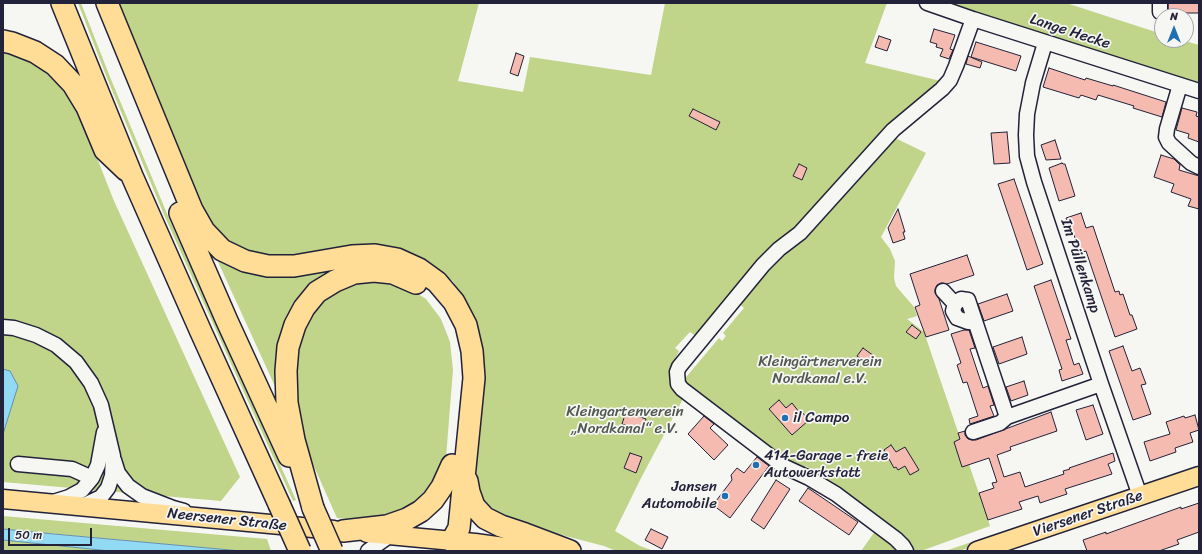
<!DOCTYPE html>
<html>
<head>
<meta charset="utf-8">
<style>
	body { margin:0 }
	#map { position:relative; width:1202px; height:554px; overflow:hidden; background:#f6f6f2; font-family:Sriracha,sans-serif }
	canvas { display:block }
	.frame { position:absolute; inset:0; border:4px solid #22223b; pointer-events:none }
	.north { position:absolute; left:1154px; top:8px; width:40px; height:40px; box-sizing:border-box; background:#f6f6f2; border:1px solid #a1a1a9; border-radius:50%; rotate:0deg; font-size:11px; font-weight:700; line-height:16px; text-align:center; color:#22223b }
	.north::after { content:''; display:block; margin:auto; width:14px; height:18px; background:#1f6fb2; clip-path:polygon(50% 0,100% 100%,50% 72%,0 100%) }
	.scale { position:absolute; left:8px; top:528px; width:84px; height:18px; box-sizing:border-box; border:2px solid #22223b; border-top:0; padding-left:5px; font-size:12px; line-height:14px; white-space:nowrap; color:#22223b; -webkit-text-stroke:3px #f6f6f2; paint-order:stroke }
</style>
</head>
<body>
<div id="map">
<canvas width="1202" height="554"></canvas>
<div class="frame"></div>
<div class="north">N</div>
<div class="scale">50 m</div>
</div>
<script>
const ctx = document.querySelector('canvas').getContext('2d');
ctx.lineJoin = 'round';
function fill(path, color) {
  ctx.fillStyle = color;
  ctx.fill(path, 'evenodd');
}
function poly(rows) {
  const path = new Path2D();
  for (const r of rows) {
    path.moveTo(r[0], r[1]);
    for (let i = 2; i < r.length; i += 2) path.lineTo(r[i], r[i + 1]);
  }
  return path;
}
function strokePath(path, color, width, dash) {
  ctx.strokeStyle = color;
  ctx.lineWidth = width;
  ctx.lineCap = dash ? 'butt' : 'round';
  ctx.setLineDash(dash || []);
  ctx.stroke(path);
}
function label(font, color, halo, rows, align = 'center') {
  ctx.font = font + ' Sriracha,sans-serif';
  ctx.lineWidth = 3.5;
  ctx.setLineDash([]);
  ctx.textBaseline = 'middle';
  ctx.strokeStyle = halo;
  ctx.fillStyle = color;
  for (const [text, x, y, turn = 0] of rows) {
    ctx.save();
    ctx.translate(x, y);
    ctx.rotate((+turn || 0) * Math.PI / 180);
    ctx.textAlign = isNaN(turn) ? turn : align;
    if (halo) ctx.strokeText(text, 0, 0);
    ctx.fillText(text, 0, 0);
    ctx.restore();
  }
}
const green = poly([
	[78,3,81,3,110,77,168,216,296,500,293,501,165,217,107,78],
	[119,3,479,3,458,81,523,92,530,57,651,75,665,3,887,3,865,63,945,82,697,337,690,332,675,348,679,351,671,367,671,378,685,395,640,480,615,531,640,546,654,551,616,551,604,546,535,528,504,516,485,503,474,486,474,466,481,365,477,326,453,281,412,254,368,247,286,260,260,257,233,247,215,230,202,207],
	[939,3,1066,3,1162,34,1162,40,1182,40,1199,45,1199,87],
	[3,52,9,53,37,65,62,87,80,115,114,201,240,477,221,501,3,482],
	[891,136,926,153,881,237,890,249,895,261,894,278,896,286,914,307,917,316,907,319,924,332,990,526,921,551,916,551,806,466,801,471,682,382,719,338,722,341,726,336,723,333,744,308,737,302],
	[214,253,353,262,299,302,279,395],
	[376,279,403,285,426,299,441,319,450,342,453,370,446,457,435,486,416,506,368,521,337,518,308,453,296,412,296,343,307,314,324,296,350,282],
	[3,516,267,539,271,551,241,551,3,529],
	[1031,522,1036,525,959,551,945,551],
	[876,530,901,551,861,551],
	[3,540,110,551,3,551]
]);
const water = poly([
	[3,369,10,371,18,386,3,434,3,369],
	[3,529,54,534,241,551,110,551,3,540,3,529]
]);
const building = poly([
	[1168,3,1199,3,1199,13,1168,13,1168,3],
	[934,29,955,35,950,49,953,50,949,59,940,56,943,49,936,47,937,44,930,42,934,29],
	[879,36,891,40,887,51,875,47,879,36],
	[976,42,1021,56,1016,71,971,57,976,42],
	[516,53,524,56,518,76,510,73,516,53],
	[968,56,982,62,980,68,966,64,968,56],
	[1049,68,1085,80,1086,78,1113,86,1113,85,1166,102,1162,117,1133,108,1134,106,1098,95,1096,100,1081,95,1079,98,1043,87,1049,68],
	[1182,108,1197,112,1196,116,1199,117,1199,142,1188,138,1189,134,1176,130,1182,108],
	[693,109,720,122,716,130,689,116,693,109],
	[1007,132,1010,163,994,164,991,133,1007,132],
	[1055,140,1061,159,1046,160,1041,145,1055,140],
	[1161,155,1174,159,1180,165,1179,170,1199,176,1199,209,1188,206,1191,199,1171,192,1174,184,1154,177,1161,155],
	[1062,163,1063,164,1065,164,1075,196,1059,201,1049,168,1062,163],
	[799,164,807,168,802,180,793,176,799,164],
	[1014,179,1043,264,1027,270,998,184,1014,179],
	[898,209,905,232,903,232,905,239,893,243,888,228,898,209],
	[1081,213,1086,228,1093,226,1115,292,1119,291,1120,295,1123,294,1130,315,1132,315,1137,329,1115,337,1086,251,1080,253,1073,232,1071,233,1066,218,1081,213],
	[967,255,974,275,947,284,941,283,937,285,935,289,935,293,939,299,949,330,926,337,915,307,920,305,910,274,967,255],
	[1051,280,1071,339,1066,340,1074,365,1079,363,1083,374,1062,381,1059,370,1062,369,1034,286,1051,280],
	[1007,294,1013,311,984,321,978,304,1007,294],
	[912,325,921,332,916,339,906,332,912,325],
	[964,330,969,330,975,348,970,349,983,388,988,386,994,405,990,406,994,416,970,424,969,419,978,416,967,382,963,383,957,365,961,363,951,334,964,330],
	[1022,337,1027,354,999,364,993,347,1022,337],
	[1123,346,1132,371,1140,368,1146,384,1141,385,1151,414,1133,420,1109,351,1123,346],
	[863,348,874,356,868,364,857,356,863,348],
	[1024,381,1028,395,1011,401,1006,387,1024,381],
	[779,400,786,408,792,403,799,412,800,410,809,420,792,435,769,409,779,400],
	[1093,405,1103,434,1086,440,1076,410,1093,405],
	[626,412,646,419,642,430,622,424,626,412],
	[1051,412,1057,431,1010,447,1011,450,997,455,1004,477,1020,472,1025,487,1064,474,1063,471,1070,469,1069,468,1113,453,1115,461,1108,464,1112,474,1065,489,1067,494,1040,503,1038,496,1019,502,1022,509,988,520,979,493,994,488,992,483,997,482,989,458,962,467,954,442,960,439,958,433,965,431,965,435,968,439,972,440,976,440,1051,412],
	[1195,415,1199,430,1190,433,1193,442,1175,448,1176,452,1150,461,1144,442,1170,434,1166,422,1184,416,1185,418,1195,415],
	[704,416,714,424,710,428,728,445,714,460,688,434,704,416],
	[891,445,896,452,905,447,919,470,910,475,905,466,898,470,896,467,894,468,884,450,891,445],
	[630,453,642,457,636,473,624,468,630,453],
	[757,457,769,466,730,518,713,505,732,480,731,475,737,468,744,473,757,457],
	[776,480,790,489,764,529,751,520,776,480],
	[808,488,858,522,849,535,799,501,808,488],
	[1199,503,1199,532,1177,540,1179,544,1159,551,1087,551,1083,540,1106,532,1106,534,1181,507,1181,509,1199,503],
	[651,529,668,537,662,549,645,540,651,529]
]);
const minor = poly([
	[927,3,973,19,1199,91],
	[1160,12,1160,3],
	[1045,43,1033,83,1027,114,1026,135,1027,156,1034,182,1101,384,1140,496],
	[1180,85,1167,129,1166,137,1169,143,1191,163,1199,167],
	[943,291,955,304],
	[974,321,968,322,957,318,953,311,955,304,961,299,968,300,1007,417],
	[3,327,14,328,36,335,56,345,76,362,91,383,101,405,113,456,112,476,108,488,101,497,82,506],
	[973,432,1000,423,1007,417,1101,384],
	[114,460,118,473,128,486,142,496,173,508,184,511],
	[18,464,72,469,92,478],
	[53,502,69,497,82,490,92,478,98,465,104,432],
	[368,551,389,536],
	[906,551,903,546,896,539,836,494,809,478,783,466,682,389,678,384,677,372,679,367,763,265,779,249,800,233,893,130,942,89,950,80,956,66,973,19]
]);
const major = poly([
	[3,499,334,530],
	[367,533,475,543,533,551],
	[977,551,1199,476]
]);
const highway = poly([
	[62,3,132,176,201,332,279,504],
	[107,3,192,210,204,231,222,250,245,261,268,266,294,266,352,256,375,255,397,259,419,269,437,282,454,302,466,325,472,351,474,378,459,528,452,541],
	[3,41,12,43,35,52,55,65,73,84,87,107,105,150,126,170],
	[180,213,227,321,289,456],
	[467,481,469,492,474,506,485,518,501,526,525,534,570,551],
	[313,508,294,440,287,403,286,371,288,347,295,325,304,308,317,292,335,281,354,273,374,271,393,273,416,283],
	[343,531,387,526,407,519,421,511,433,500,442,487,452,465]
]);
const highwayBridge = poly([
	[279,504,300,551],
	[313,508,332,551]
]);
const markers = [
	[785,418,4,"#1f6fb2"],
	[756,465,4,"#1f6fb2"],
	[725,496,4,"#1f6fb2"]
];
const streetNames = [
	["Lange Hecke",1070,32,18],
	["Im Püllenkamp",1080,266,72],
	["Viersener Straße",1088,514,-19],
	["Neersener Straße",227,520,6]
];
const parkNames = [
	["Kleingärtnerverein",820,362],
	["Nordkanal e.V.",820,379],
	["Kleingartenverein",625,412],
	["„Nordkanal“ e.V.",625,429]
];
const poiNames = [
	["il Campo",793,418],
	["414-Garage - freie",764,456],
	["Autowerkstatt",764,473],
	["Jansen",717,487,"right"],
	["Automobile",717,504,"right"]
];
fill(green, '#c0d48a');
fill(water, '#92daf4');
strokePath(water, '#6590aa', 1);
fill(building, '#f6bbb0');
strokePath(building, '#22223b', 1);
strokePath(minor, '#22223b', 17);
strokePath(major, '#22223b', 21);
strokePath(highway, '#22223b', 24);
strokePath(minor, '#f6f6f2', 14);
strokePath(major, '#ffdd96', 18);
strokePath(highway, '#ffdd96', 21);
strokePath(highwayBridge, '#22223b', 24, []);
strokePath(highwayBridge, '#ffdd96', 21);
for (const [x, y, r, color] of markers) {
  const dot = new Path2D();
  dot.arc(x, y, r, 0, 2 * Math.PI);
  ctx.fillStyle = color;
  ctx.fill(dot);
  strokePath(dot, '#f6f6f2', 1.5);
}
label('15px', '#22223b', '#f6f6f2', streetNames);
label('15px', '#515753', '#f6f6f2', parkNames);
label('15px', '#22223b', '#f6f6f2', poiNames, 'left');
</script>
</body>
</html>
